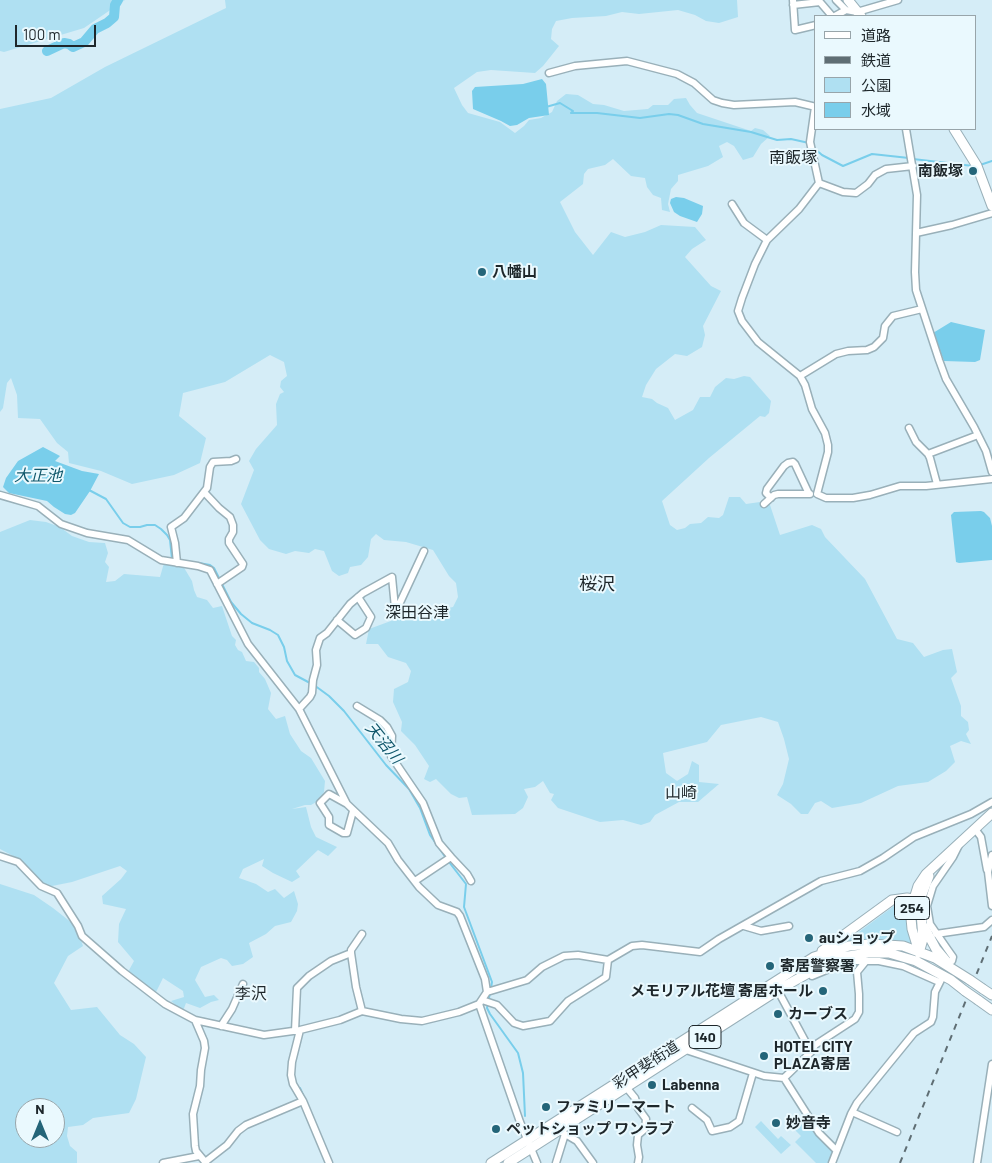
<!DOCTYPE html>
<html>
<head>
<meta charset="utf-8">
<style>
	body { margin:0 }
	#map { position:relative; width:992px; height:1163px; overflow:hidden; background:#d5edf7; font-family:Barlow,"Noto Sans JP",sans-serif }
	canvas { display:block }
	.legend { position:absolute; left:814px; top:15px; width:162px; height:115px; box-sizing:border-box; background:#eaf9fe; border:1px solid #98a5aa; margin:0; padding:6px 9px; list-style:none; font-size:15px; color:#1e272b }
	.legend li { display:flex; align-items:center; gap:10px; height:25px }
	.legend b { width:25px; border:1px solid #98a5aa }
	.north { position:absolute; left:15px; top:1098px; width:50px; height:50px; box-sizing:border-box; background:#eaf9fe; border:1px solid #98a5aa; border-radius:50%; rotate:0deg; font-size:14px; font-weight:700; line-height:20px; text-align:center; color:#1e272b }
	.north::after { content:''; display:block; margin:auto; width:18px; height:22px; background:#246579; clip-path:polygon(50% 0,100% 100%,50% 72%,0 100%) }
	.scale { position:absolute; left:15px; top:25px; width:81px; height:22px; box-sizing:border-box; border:2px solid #1e272b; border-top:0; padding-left:6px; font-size:15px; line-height:18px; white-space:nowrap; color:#1e272b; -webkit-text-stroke:4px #eaf9fe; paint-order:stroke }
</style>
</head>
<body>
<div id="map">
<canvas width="992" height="1163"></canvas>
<ul class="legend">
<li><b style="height:6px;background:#fff"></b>道路</li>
<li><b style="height:6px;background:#5f6e74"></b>鉄道</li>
<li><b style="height:14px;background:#afe0f2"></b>公園</li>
<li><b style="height:14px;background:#79ceeb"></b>水域</li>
</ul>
<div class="north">N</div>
<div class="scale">100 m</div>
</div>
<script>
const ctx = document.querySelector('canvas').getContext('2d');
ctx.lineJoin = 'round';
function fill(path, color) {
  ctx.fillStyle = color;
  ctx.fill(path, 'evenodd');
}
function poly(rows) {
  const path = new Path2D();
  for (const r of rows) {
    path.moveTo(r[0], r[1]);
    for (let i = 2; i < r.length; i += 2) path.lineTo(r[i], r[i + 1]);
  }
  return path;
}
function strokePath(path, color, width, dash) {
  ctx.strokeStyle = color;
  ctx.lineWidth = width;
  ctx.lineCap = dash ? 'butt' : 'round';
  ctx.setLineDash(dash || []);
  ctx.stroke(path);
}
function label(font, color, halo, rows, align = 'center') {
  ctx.font = font + ' Barlow,"Noto Sans JP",sans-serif';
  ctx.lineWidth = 4;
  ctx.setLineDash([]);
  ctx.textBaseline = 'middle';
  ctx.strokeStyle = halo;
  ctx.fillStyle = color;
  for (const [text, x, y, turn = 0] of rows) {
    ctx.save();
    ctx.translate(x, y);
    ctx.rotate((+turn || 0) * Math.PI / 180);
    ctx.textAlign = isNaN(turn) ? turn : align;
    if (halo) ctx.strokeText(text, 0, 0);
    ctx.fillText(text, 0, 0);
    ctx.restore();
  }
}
const green = poly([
	[0,0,125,0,84,28,4,52,0,51],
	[225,0,737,0,738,17,719,23,706,21,695,15,678,10,639,14,622,12,606,16,572,18,556,21,552,29,551,39,559,46,543,66,535,73,491,70,477,72,454,88,462,105,468,113,500,122,515,133,524,126,529,120,541,118,552,112,557,101,566,94,578,95,593,104,604,105,624,111,648,109,653,105,668,105,674,99,686,98,690,105,697,113,751,131,755,128,763,130,770,136,761,144,753,157,743,160,734,146,727,142,719,146,723,157,708,166,678,175,678,181,671,189,668,204,670,212,662,210,661,198,653,195,647,187,645,178,631,176,613,159,605,165,588,169,584,174,583,184,560,202,575,232,593,255,611,232,625,237,645,232,661,225,695,227,706,240,692,249,685,257,711,286,721,291,703,326,705,335,702,347,687,356,675,354,656,369,646,385,642,397,652,399,657,403,668,408,675,420,693,410,700,397,710,397,715,387,726,378,734,379,744,376,750,377,771,401,769,413,765,417,760,416,709,458,662,501,670,525,677,530,685,528,690,524,701,523,708,517,719,518,723,515,729,497,740,497,746,504,760,502,770,505,780,535,812,525,821,529,825,537,865,579,897,639,913,643,924,657,943,650,952,649,957,672,951,678,961,706,961,716,968,722,969,730,966,734,971,744,961,741,950,746,955,762,946,771,928,782,898,786,861,803,832,808,821,801,815,803,808,814,801,814,791,804,777,795,783,784,789,759,784,739,778,722,761,717,721,725,707,742,663,753,666,773,677,781,688,774,692,761,699,765,699,782,719,784,698,802,679,802,655,815,650,822,641,825,623,820,600,822,558,808,551,800,554,794,550,793,543,781,535,787,524,789,528,797,523,808,515,814,472,815,467,797,459,798,451,794,436,779,430,782,424,779,429,766,415,745,401,731,402,722,393,702,394,689,408,682,411,671,406,663,388,657,378,644,366,644,369,629,399,618,417,608,444,609,453,607,458,597,456,583,449,576,433,550,406,542,384,540,376,534,371,539,368,557,361,565,350,567,348,573,339,576,332,571,324,551,315,549,309,553,295,551,286,554,269,549,260,540,241,504,254,470,249,461,256,449,277,425,276,404,280,394,284,392,280,387,281,381,287,376,284,362,270,355,225,382,183,393,179,416,206,438,200,463,174,475,132,484,101,471,69,463,68,452,57,443,40,419,18,418,17,395,11,378,7,383,3,408,0,412,0,109,51,98,105,67,226,8],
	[30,520,46,522,60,527,72,536,89,542,105,543,108,553,105,562,109,567,106,582,115,581,124,574,160,577,164,563,183,566,192,581,194,590,197,597,207,600,213,608,222,606,232,636,236,640,235,645,238,650,242,652,246,661,254,662,259,668,259,672,265,679,271,693,268,709,276,719,285,716,290,734,301,751,311,758,325,781,324,792,318,801,311,805,305,805,292,809,306,807,311,827,316,837,337,847,328,856,318,850,296,871,300,877,292,882,273,873,262,866,264,859,243,869,239,878,256,884,268,892,275,889,284,898,294,891,298,904,297,911,291,922,275,926,266,934,249,943,253,957,243,964,232,966,227,960,221,958,201,967,195,980,205,997,214,995,219,1000,211,1002,200,1008,186,1003,183,1011,171,1001,184,997,183,991,163,978,156,992,128,972,134,961,118,942,119,924,126,909,103,904,102,896,121,879,127,871,120,866,72,882,47,887,19,859,0,849,0,532],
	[0,884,34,895,53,908,72,923,79,934,83,946,68,956,54,983,71,1010,97,1007,120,1035,134,1044,146,1057,136,1099,129,1113,93,1118,83,1125,68,1127,67,1136,70,1146,77,1152,77,1163,0,1163],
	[25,1108,55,1108,55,1138,25,1138],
	[911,901,913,944,897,941,871,940,835,946,842,940,848,940,898,903],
	[808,1118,819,1137,834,1151,830,1163,816,1163,795,1142,801,1136,795,1130],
	[761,1121,778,1139,781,1136,791,1145,781,1154,755,1127]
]);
const water = poly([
	[542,79,546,84,549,115,529,118,517,125,510,126,501,121,473,109,472,91,475,87,523,84],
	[676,197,684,198,703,206,702,214,697,222,680,216,674,212,670,203,671,199],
	[951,322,985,330,980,360,975,362,944,361,933,333],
	[43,447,60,456,55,461,82,471,99,474,90,491,75,513,71,515,65,514,54,507,47,501,9,493,3,487,6,478,18,461],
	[981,511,984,512,990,518,992,526,992,560,959,563,956,562,951,515,954,512]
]);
const stream = poly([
	[546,107,560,103,573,111,571,113,597,113,640,118,669,114,678,115,703,124,751,132,777,140,791,139,809,143],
	[814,148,822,155,843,166,872,154,909,158],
	[913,159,973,166],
	[980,165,992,161],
	[89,490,106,499,123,523,130,527,140,527,147,525,155,525,161,529,167,535,170,540,172,559],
	[199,563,210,565,214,568,231,602,241,614,252,623,270,630,278,635,284,647,287,661,295,675,310,683],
	[314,685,329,696,344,711,386,765,409,789,420,808,430,835,446,858],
	[449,862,466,884,464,907,492,982,491,988],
	[490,993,487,1008,490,1014,518,1053,523,1073,525,1116],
	[300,1088,303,1095],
	[313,1118,332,1163]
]);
const river = poly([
	[47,51,64,43,69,44,73,47,84,42,95,29,107,23,114,17,115,5,118,0]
]);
const minor = poly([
	[793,0,795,30,816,25],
	[836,0,846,10],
	[793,5,820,2,832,16],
	[835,16,846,10,857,12,898,0],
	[549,73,575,66,627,61,677,74,694,83,713,100,722,103,734,105,795,102,816,107],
	[815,107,810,142,819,183,799,209,767,240,755,264,742,298,738,311,742,321,758,342,800,376,805,385,812,409,825,433,828,445,828,452,817,494,826,498,853,498,870,495,900,486,926,486,992,479],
	[906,129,917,195,915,272,916,290,939,360,946,379,974,427,986,451,992,472],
	[819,183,843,192,856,193,868,184,875,175,886,169,913,166],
	[732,204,744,223,767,240],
	[916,233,952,225,992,213],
	[800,376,836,354,848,351,867,350,874,347,883,338,885,326,893,316,922,309],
	[909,428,916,442,928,454,930,458,937,484],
	[928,454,978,435],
	[204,492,219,508,230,517,233,525,233,532,229,539,229,543,243,564,242,567,217,584],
	[0,495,38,506,61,524,87,533,128,540,161,560,198,566,210,570,248,644,299,709,347,804,388,843,398,860,419,887,438,905,457,912,460,916,485,979,487,992,479,1004,459,1012,422,1021,401,1019,362,1011,340,1020,300,1030,264,1035,195,1020,165,1004,122,971,82,936,78,926,57,893,41,886,18,862,0,856],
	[771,498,766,493,767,489,784,466,788,463,793,462,795,464,809,494],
	[764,504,774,495,778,494,810,494],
	[177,563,175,543,171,527,184,518,207,488,210,467,213,462,231,461,236,459],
	[337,620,355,635,366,628,371,617,358,597],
	[357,706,380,720,387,727,392,736,391,756,423,803,439,843,451,857,415,881],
	[299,709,310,697,312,693,313,680,317,665,316,650,320,638,327,633,350,604,363,593,392,577,395,608,397,609,424,551],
	[347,804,329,794,320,803,329,817,329,825,343,833,347,833,353,811],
	[975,829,981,837,987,870],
	[992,855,988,872,992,906],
	[451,857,467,874,471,881],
	[744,926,761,931,789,926],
	[362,934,351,950,351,953,356,987,362,1011],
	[936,934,984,927,992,920],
	[952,961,953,957,948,950,930,924,927,906,933,886,953,857,959,845],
	[809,971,812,976,841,964,853,961,879,961,903,966,939,982],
	[776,987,811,1052],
	[487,992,527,980,542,967,564,956,578,955,608,960,632,946,642,945,700,952,719,939,821,881,860,871,883,858,914,837,971,814,992,802],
	[482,1000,497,1005,514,1023,523,1026,550,1021,568,1001,606,977,608,960],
	[479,1004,520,1122,537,1163],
	[195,1020,204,1041,205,1048,201,1070,200,1086,193,1114,195,1146,196,1151,206,1163],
	[221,1026,232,1009,243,984],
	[300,1030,292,1062,291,1075,293,1084,303,1101,329,1163],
	[295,1031,297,988,309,976,331,961,351,953],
	[683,1049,764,1076,784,1078,819,1133,836,1150],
	[784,1078,811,1052,815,1045,855,1019,859,1012,859,994,857,972,866,961],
	[626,1087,635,1098,638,1108,646,1119,645,1129,638,1135,637,1145,639,1157,638,1163],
	[692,1108,707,1120,712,1131,730,1127,739,1121,753,1073],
	[852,1112,897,1132],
	[560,1131,577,1141,593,1163],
	[205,1162,227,1145,238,1131,246,1125,303,1101],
	[163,1163,199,1156],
	[556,1163,565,1134],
	[832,1163,851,1114,857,1103,914,1033,931,1022,933,1017,935,992,942,978],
	[977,1163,992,1064]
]);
const highway = poly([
	[848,0,861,16],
	[954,129,977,166,992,206],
	[924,927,936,949,947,962],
	[822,951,892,900,907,898,920,900],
	[919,952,912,929,911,918,914,899,918,886,926,874,992,813],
	[919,953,923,939,920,900,929,876],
	[983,989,992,995],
	[978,1000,992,1010],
	[491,1163,814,957,849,946,870,944,903,946,935,958,970,980],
	[508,1163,778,990,828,962,842,957,868,953,889,953,916,961,951,980,965,991]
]);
const rail = poly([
	[900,1163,992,936]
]);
const highwayBridge = poly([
	[970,980,983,989],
	[965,991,978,1000]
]);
const markers = [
	[973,171,5,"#246579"],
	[482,272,5,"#246579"],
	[809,938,5,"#246579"],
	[770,966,5,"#246579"],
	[823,991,5,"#246579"],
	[778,1014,5,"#246579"],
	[764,1056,5,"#246579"],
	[652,1085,5,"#246579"],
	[546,1107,5,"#246579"],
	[776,1123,5,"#246579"],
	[496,1129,5,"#246579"]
];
const shields = [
	[912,908,35],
	[705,1037,32]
];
const shieldNames = [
	["254",912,908],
	["140",705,1037]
];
const poiNames = [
	["南飯塚",963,171,"right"],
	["八幡山",492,272],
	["auショップ",819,938],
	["寄居警察署",780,966],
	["メモリアル花壇 寄居ホール",813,991,"right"],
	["カーブス",788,1014],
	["HOTEL CITY",774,1047],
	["PLAZA寄居",774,1064],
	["Labenna",662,1085],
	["ファミリーマート",556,1107],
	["妙音寺",786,1123],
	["ペットショップ ワンラブ",506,1129]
];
const streetNames = [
	["彩甲斐街道",646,1065,-33]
];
const neighbourhoodNames = [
	["南飯塚",793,158],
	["深田谷津",417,613],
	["山崎",681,793],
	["李沢",251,994]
];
const waterNames = [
	["大正池",38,476],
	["天沼川",384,743,51]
];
const quarterNames = [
	["桜沢",597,584]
];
fill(green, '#afe0f2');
fill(water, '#79ceeb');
strokePath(stream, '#79ceeb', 2);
strokePath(river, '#79ceeb', 10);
strokePath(minor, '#99b0b9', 9);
strokePath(highway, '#99b0b9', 11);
strokePath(minor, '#fff', 6);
strokePath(highway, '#fff', 9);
strokePath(rail, '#5f6e74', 2, [6, 6]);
strokePath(highwayBridge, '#99b0b9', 11, []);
strokePath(highwayBridge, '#fff', 9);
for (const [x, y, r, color] of markers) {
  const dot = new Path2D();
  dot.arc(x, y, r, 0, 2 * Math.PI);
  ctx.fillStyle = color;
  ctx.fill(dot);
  strokePath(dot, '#eaf9fe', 2);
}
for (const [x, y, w] of shields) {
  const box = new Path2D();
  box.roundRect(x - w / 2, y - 11.5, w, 23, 4);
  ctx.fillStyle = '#eaf9fe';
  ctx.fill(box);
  strokePath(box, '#1e272b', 1);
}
label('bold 14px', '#1e272b', null, shieldNames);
label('bold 15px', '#1e272b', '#eaf9fe', poiNames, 'left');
label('15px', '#1e272b', '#eaf9fe', streetNames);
label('16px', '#1e272b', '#eaf9fe', neighbourhoodNames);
label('italic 16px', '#10576b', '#eaf9fe', waterNames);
label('18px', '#1e272b', '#eaf9fe', quarterNames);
</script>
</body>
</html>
